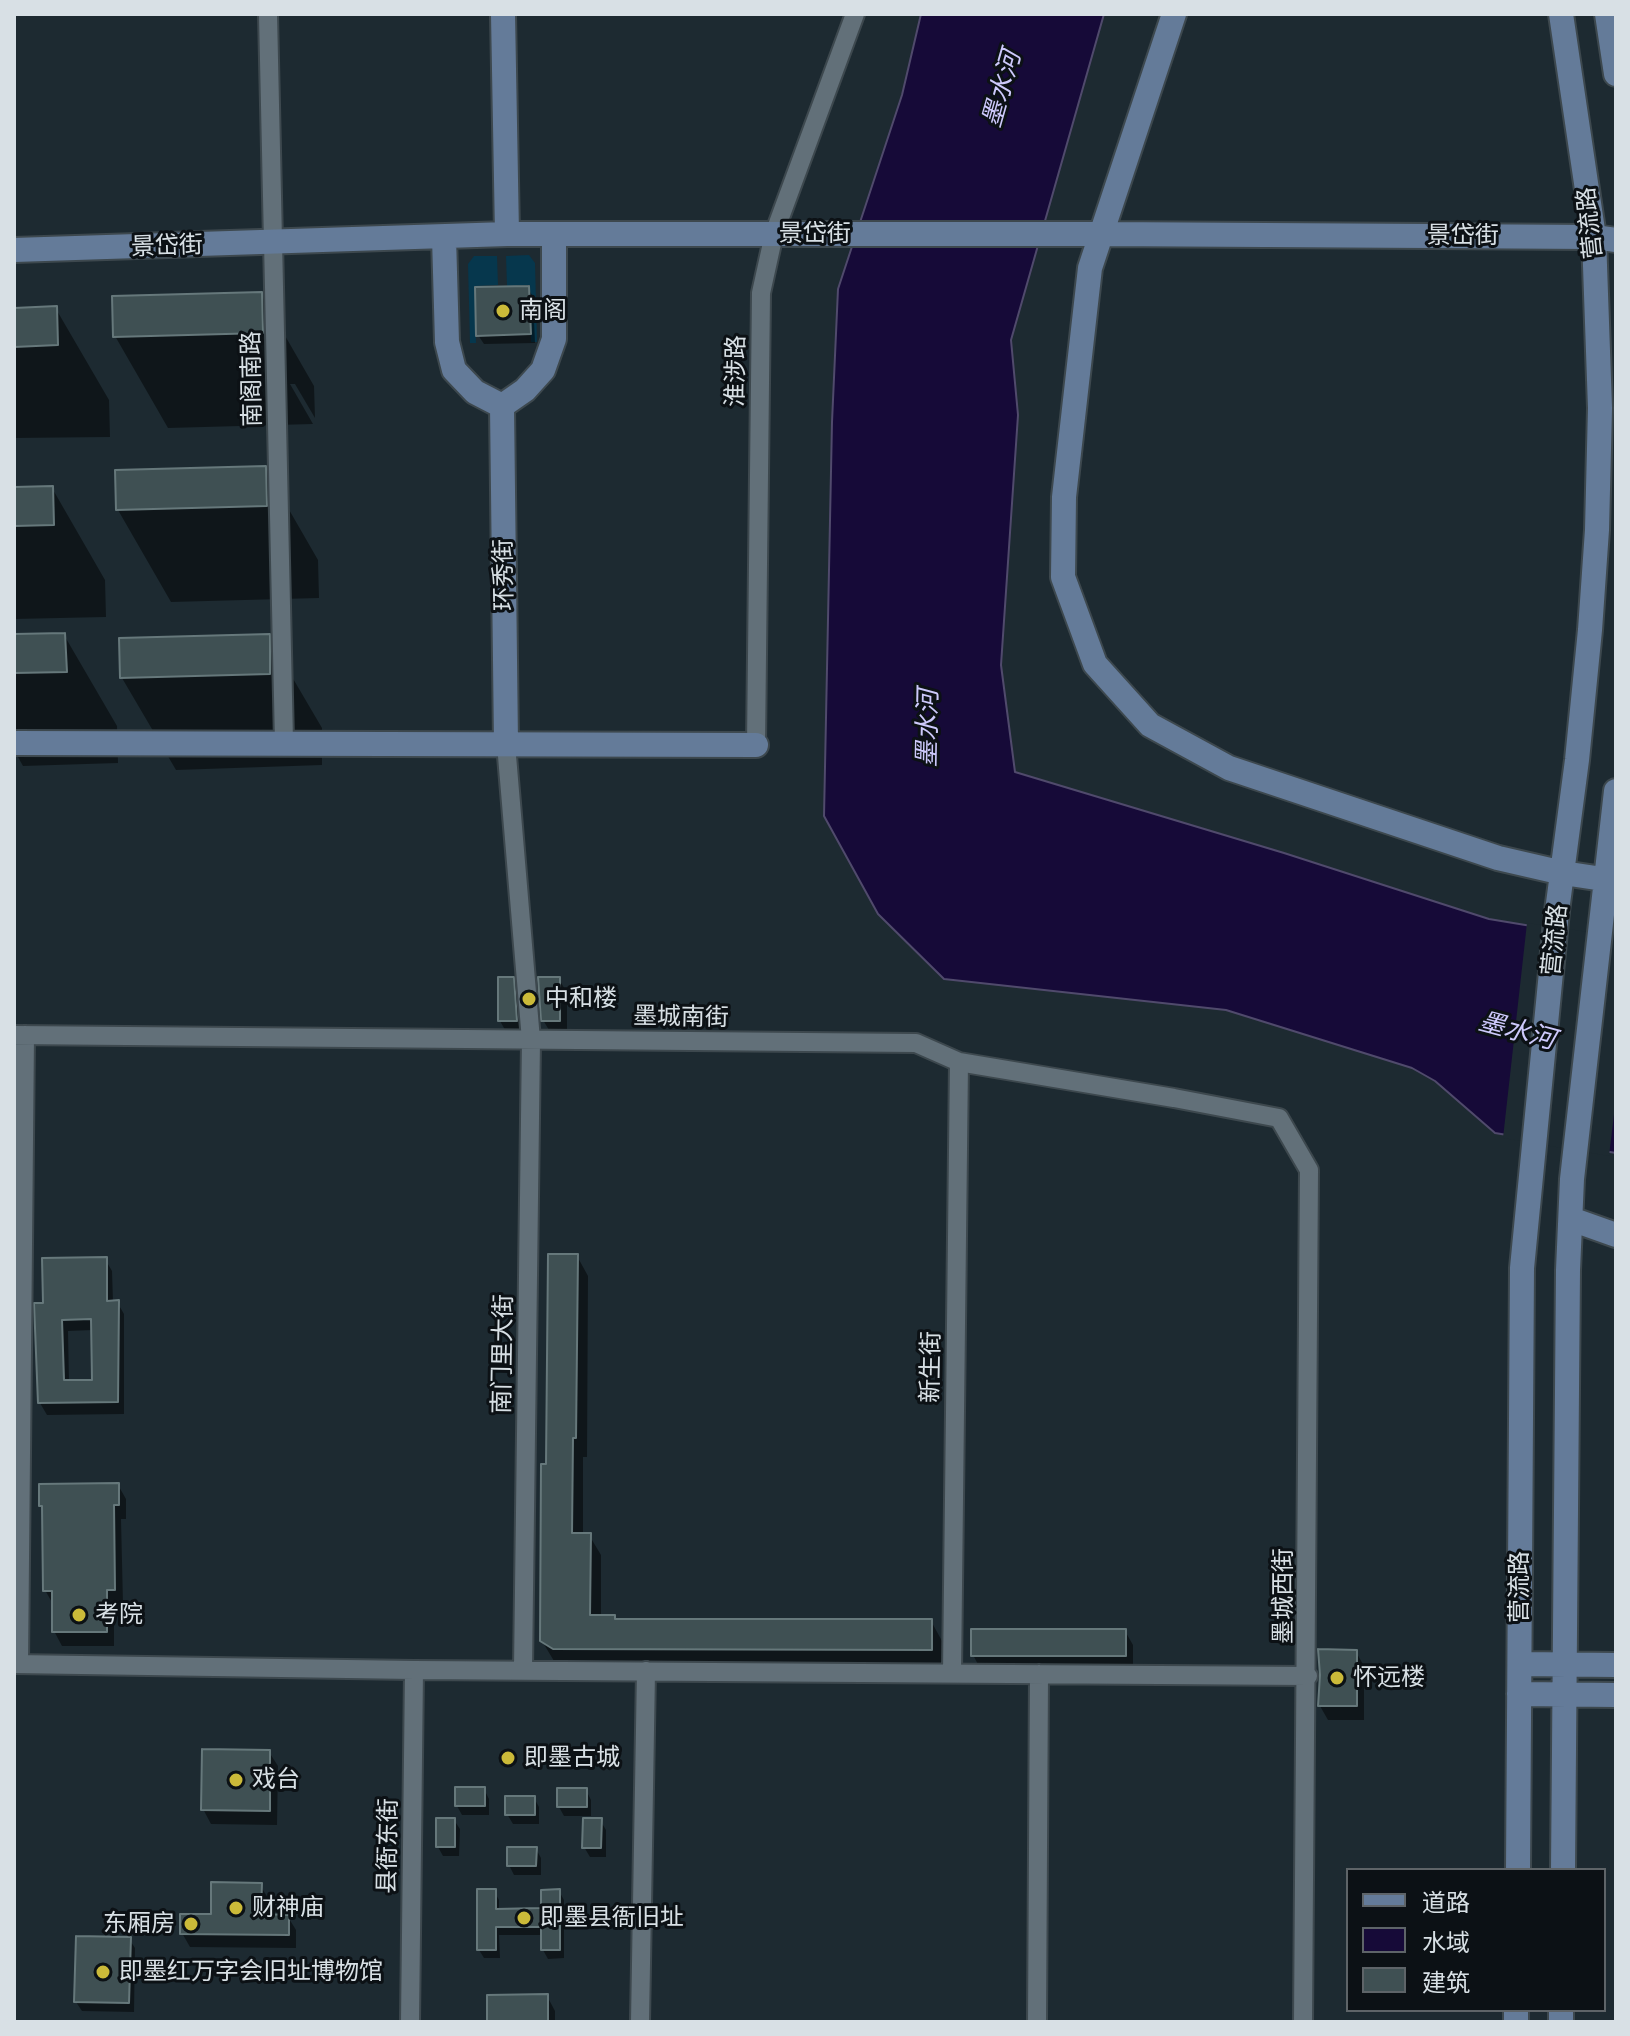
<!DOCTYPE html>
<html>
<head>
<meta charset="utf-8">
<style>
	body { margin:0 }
	#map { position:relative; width:1630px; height:2036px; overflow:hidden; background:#1d2a31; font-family:"Public Sans","Noto Sans SC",sans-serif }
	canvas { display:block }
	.frame { position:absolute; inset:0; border:16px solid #d8e0e5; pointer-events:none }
	.legend { position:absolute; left:1346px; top:1868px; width:260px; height:144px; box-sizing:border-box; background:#0c1115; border:2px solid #5e6468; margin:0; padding:10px 14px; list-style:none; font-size:24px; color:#d8e0e5 }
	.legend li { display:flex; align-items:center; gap:16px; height:40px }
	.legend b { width:40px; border:2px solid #5e6468 }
</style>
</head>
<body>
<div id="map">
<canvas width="1630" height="2036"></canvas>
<div class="frame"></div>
<ul class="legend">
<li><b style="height:10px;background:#647b99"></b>道路</li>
<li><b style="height:22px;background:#160a38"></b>水域</li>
<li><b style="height:22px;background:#3f5053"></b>建筑</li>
</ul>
</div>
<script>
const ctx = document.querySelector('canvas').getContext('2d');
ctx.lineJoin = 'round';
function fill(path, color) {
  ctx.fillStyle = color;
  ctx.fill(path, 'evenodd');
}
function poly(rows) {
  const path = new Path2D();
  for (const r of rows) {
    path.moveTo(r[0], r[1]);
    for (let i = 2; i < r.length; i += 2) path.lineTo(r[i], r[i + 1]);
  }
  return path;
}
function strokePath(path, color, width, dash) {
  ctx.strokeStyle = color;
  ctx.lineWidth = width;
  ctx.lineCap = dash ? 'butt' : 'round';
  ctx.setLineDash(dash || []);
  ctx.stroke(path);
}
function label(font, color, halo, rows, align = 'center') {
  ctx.font = font + ' "Public Sans","Noto Sans SC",sans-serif';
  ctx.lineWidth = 6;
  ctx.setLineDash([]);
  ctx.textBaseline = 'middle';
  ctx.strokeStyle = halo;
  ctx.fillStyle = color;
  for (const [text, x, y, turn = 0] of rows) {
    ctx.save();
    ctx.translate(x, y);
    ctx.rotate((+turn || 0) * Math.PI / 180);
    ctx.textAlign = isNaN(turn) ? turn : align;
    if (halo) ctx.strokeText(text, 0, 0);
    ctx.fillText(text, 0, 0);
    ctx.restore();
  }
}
const green = poly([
	[529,255,535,263,537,342,531,342,530,285,507,286,506,256],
	[474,256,497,256,498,285,475,286,476,343,470,343,468,264]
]);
const water = poly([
	[921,14,1104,14,1011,340,1018,415,1001,665,1015,772,1284,853,1489,919,1616,940,1616,1153,1495,1133,1435,1081,1412,1068,1226,1010,944,979,878,914,824,816,832,422,838,289,902,95,921,14]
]);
const pier = poly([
	[1527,923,1616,936,1616,1098,1609,1156,1503,1138]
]);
const shadow = poly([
	[528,288,533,297,535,343,484,344,478,335],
	[261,294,314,386,315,418,295,384,290,384,313,424,168,428,115,336],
	[56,309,109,400,110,437,14,438,14,310],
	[265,468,318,560,319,598,171,602,118,510],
	[52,488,105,580,106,617,14,619,14,489],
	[64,635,117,726,118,763,23,766,14,750,14,636],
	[268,636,322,728,322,765,176,770,122,678],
	[512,979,521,994,524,1035,508,1035,500,1021],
	[559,979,567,993,567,1035,552,1035,543,1020],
	[577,1256,588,1276,587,1457,583,1457,583,1535,589,1535,601,1555,601,1617,616,1621,931,1621,942,1641,942,1669,566,1669,554,1661,542,1641,548,1466],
	[105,1259,112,1271,113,1302,117,1302,124,1314,124,1414,47,1415,40,1403,45,1305],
	[93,1330,94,1382,69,1382,68,1331],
	[118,1485,126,1499,126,1519,121,1519,123,1604,114,1604,114,1646,62,1646,54,1631,54,1606,45,1590,44,1511,41,1506],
	[1125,1631,1133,1645,1133,1670,981,1670,973,1655],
	[1356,1652,1364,1666,1364,1720,1328,1720,1320,1706,1322,1675],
	[269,1752,278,1766,277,1825,211,1824,203,1809],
	[484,1789,489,1799,489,1815,462,1815,457,1806],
	[586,1790,591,1800,591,1816,564,1816,559,1807],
	[534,1798,539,1807,539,1824,513,1824,507,1814],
	[454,1820,460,1829,459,1856,443,1856,438,1847],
	[600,1820,606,1830,606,1857,590,1857,584,1847],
	[536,1849,541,1858,541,1875,514,1875,509,1865],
	[260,1885,268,1898,268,1917,288,1917,296,1930,296,1948,190,1947,182,1933],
	[494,1891,499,1900,499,1911,543,1910,559,1891,564,1900,564,1958,548,1959,543,1950,543,1935,499,1935,500,1958,484,1958,479,1950],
	[129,1939,135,1948,134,2012,82,2011,76,2002],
	[547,1996,555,2011,555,2022,489,2022]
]);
const building = poly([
	[529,286,531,334,476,336,475,287,529,286],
	[262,292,263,333,113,337,112,296,262,292],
	[57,306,58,345,14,347,14,308,57,306],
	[266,466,267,506,116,510,115,470,266,466],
	[53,486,54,525,14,526,14,487,53,486],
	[65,633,67,672,14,673,14,634,65,633],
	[270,634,270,674,120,678,119,638,270,634],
	[498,977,514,977,517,1021,498,1021,498,977],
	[538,977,560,977,560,1021,541,1021,538,977],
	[548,1254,578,1254,576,1438,573,1438,572,1533,591,1533,590,1615,615,1615,615,1619,932,1619,932,1650,553,1649,540,1641,541,1464,546,1464,548,1254],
	[107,1257,107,1301,119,1300,118,1402,38,1403,34,1303,43,1303,42,1258,107,1257],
	[91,1319,92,1380,64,1380,62,1320,91,1319],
	[119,1483,119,1505,114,1505,115,1590,107,1590,107,1632,52,1632,52,1591,43,1591,42,1506,39,1506,39,1484,119,1483],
	[971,1629,1126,1629,1126,1656,971,1656,971,1629],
	[1318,1649,1357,1650,1357,1706,1318,1706,1320,1675,1318,1649],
	[202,1749,270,1750,270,1811,201,1810,202,1749],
	[455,1787,485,1787,485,1806,455,1806,455,1787],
	[557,1788,587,1788,587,1807,557,1807,557,1788],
	[505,1796,535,1796,535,1815,505,1815,505,1796],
	[436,1818,455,1818,455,1847,436,1847,436,1818],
	[583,1818,602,1818,601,1848,582,1848,583,1818],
	[507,1847,537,1847,536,1866,507,1866,507,1847],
	[211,1882,262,1883,261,1914,289,1915,289,1935,180,1934,180,1914,211,1914,211,1882],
	[477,1889,496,1889,496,1909,541,1908,541,1890,560,1889,560,1950,541,1950,541,1927,496,1927,496,1950,477,1950,477,1889],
	[76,1936,131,1937,129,2003,74,2002,76,1936],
	[548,1994,548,2022,487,2022,487,1995,548,1994]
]);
const street = poly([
	[268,14,284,742],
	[506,744,531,1040,523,1669],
	[756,745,761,293,774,234,855,14],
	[14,1035,916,1043,959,1062,1174,1098,1279,1118,1309,1170,1303,2022],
	[14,1664,414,1670,1308,1676],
	[19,1664,25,1035],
	[952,1673,959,1062],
	[410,2022,414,1670],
	[640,2022,646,1671],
	[1037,2022,1039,1674]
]);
const secondary = poly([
	[503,14,507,234],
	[1174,14,1090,268,1064,497,1063,577,1095,664,1150,725,1229,768,1498,858,1563,873,1616,881],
	[1607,14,1616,74],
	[444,237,447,342,454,370,475,392,502,406,525,390,543,370,554,339,554,234],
	[14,250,507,234,1102,234,1594,237,1616,240],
	[502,406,506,744],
	[14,743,756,745],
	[1571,1219,1616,1235],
	[1520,1664,1616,1665],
	[1519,1694,1616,1695],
	[1518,1870,1522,1268,1557,911,1577,760,1590,630,1597,530,1600,408,1594,237,1561,14],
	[1563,1870,1568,1270,1572,1179,1616,791],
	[1516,2022,1516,2010],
	[1561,2022,1561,2010]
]);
const markers = [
	[503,311,8,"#cbba39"],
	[529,999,8,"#cbba39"],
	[79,1615,8,"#cbba39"],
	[1337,1678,8,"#cbba39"],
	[508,1758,8,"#cbba39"],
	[236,1780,8,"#cbba39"],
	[236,1908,8,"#cbba39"],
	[524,1918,8,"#cbba39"],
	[191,1924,8,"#cbba39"],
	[103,1972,8,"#cbba39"]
];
const streetNames = [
	["营流路",1590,223,-96],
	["景岱街",815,234],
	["景岱街",1463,236],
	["景岱街",167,246,-2],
	["淮涉路",736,371,-89],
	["南阁南路",252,379,-91],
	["环秀街",504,575,-91],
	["营流路",1555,940,-84],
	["墨城南街",681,1017,1],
	["南门里大街",503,1354,-89],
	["新生街",931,1367,-89],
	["营流路",1520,1587,-90],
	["墨城西街",1284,1596,-90],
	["县衙东街",388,1846,-89]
];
const poiNames = [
	["南阁",519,311],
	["中和楼",545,999],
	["考院",95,1615],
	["怀远楼",1353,1678],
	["即墨古城",524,1758],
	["戏台",252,1780],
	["财神庙",252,1908],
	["即墨县衙旧址",540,1918],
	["东厢房",175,1924,"right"],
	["即墨红万字会旧址博物馆",119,1972]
];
const waterNames = [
	["墨水河",1002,89,-74],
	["墨水河",928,728,-89],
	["墨水河",1517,1031,15]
];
fill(green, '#06374d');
fill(water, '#160a38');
strokePath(water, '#504a6c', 2);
fill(pier, '#1d2a31');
fill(shadow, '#0007');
fill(building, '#3f5053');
strokePath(building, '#66787b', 2);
strokePath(street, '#3d484e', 22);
strokePath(secondary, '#3d484e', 28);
strokePath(street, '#627079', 18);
strokePath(secondary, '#647b99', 24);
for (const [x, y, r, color] of markers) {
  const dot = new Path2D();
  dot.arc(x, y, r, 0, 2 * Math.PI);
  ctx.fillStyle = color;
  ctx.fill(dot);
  strokePath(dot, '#0c1115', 3);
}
label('24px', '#d8e0e5', '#0c1115', streetNames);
label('24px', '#d8e0e5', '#0c1115', poiNames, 'left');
label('italic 26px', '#cdc9fb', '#0c1115', waterNames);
</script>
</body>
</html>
